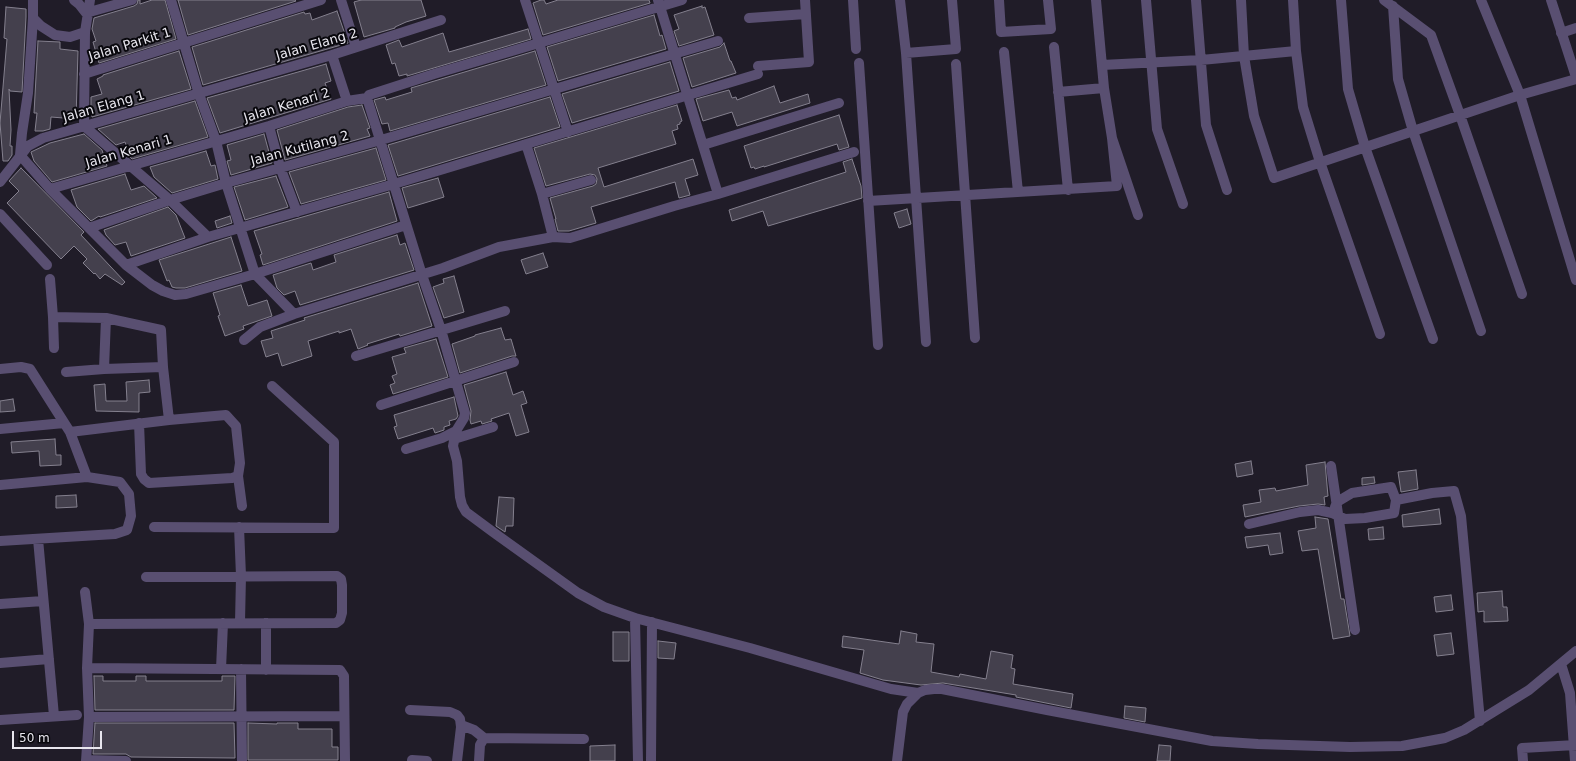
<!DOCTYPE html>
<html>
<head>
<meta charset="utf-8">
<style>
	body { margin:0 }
	#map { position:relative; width:1576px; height:761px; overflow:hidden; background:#201c28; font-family:"DejaVu Sans",sans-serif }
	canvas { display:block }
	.scale { position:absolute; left:12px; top:731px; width:90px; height:18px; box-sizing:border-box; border:2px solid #e8e6ee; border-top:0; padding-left:5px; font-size:12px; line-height:14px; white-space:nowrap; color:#e8e6ee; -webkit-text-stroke:3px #09080d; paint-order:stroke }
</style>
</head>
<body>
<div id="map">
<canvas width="1576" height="761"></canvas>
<div class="scale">50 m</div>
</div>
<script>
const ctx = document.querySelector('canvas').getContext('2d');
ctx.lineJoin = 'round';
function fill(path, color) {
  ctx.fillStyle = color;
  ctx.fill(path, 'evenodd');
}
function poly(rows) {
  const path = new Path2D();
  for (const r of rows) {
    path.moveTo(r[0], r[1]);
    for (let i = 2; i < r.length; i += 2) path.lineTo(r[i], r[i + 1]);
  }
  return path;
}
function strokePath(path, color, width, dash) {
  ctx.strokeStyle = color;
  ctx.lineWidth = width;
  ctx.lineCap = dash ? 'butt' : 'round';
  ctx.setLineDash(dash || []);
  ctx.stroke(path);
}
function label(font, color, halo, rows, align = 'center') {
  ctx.font = font + ' "DejaVu Sans",sans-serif';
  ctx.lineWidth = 4;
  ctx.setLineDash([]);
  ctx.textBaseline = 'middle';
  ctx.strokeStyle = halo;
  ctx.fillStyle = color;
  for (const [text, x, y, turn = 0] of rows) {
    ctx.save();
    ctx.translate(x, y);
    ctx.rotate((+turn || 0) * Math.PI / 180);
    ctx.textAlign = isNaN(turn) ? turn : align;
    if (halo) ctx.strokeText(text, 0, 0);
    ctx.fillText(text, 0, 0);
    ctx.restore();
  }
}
const building = poly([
	[138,0,140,0,140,4,152,0,165,0,176,39,99,63,93,42,96,41,92,29,94,18,134,6,137,4,138,0],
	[178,0,295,0,296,1,188,35,178,0],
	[361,0,421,0,426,16,406,22,395,27,395,28,364,37,354,2,361,0],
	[541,0,544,0,546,4,558,0,649,0,650,3,543,35,533,3,541,0],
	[702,6,702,8,705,7,714,35,679,46,674,31,679,29,674,15,702,6],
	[6,7,26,9,26,17,22,92,10,91,9,89,11,130,10,146,12,146,12,155,8,161,3,161,0,123,7,39,4,38,6,7],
	[337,11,348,43,203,85,192,47,304,12,305,14,310,13,312,20,337,11],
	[654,15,660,36,662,35,666,49,558,81,547,47,654,15],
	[528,29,531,39,407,76,407,74,399,76,395,63,392,64,386,45,399,40,402,47,443,33,449,52,528,29],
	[38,41,60,42,60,49,78,51,76,119,51,117,50,129,43,131,35,131,37,113,34,113,38,41],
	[724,43,730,61,731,61,736,73,692,87,683,58,720,47,724,43],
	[179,51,191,89,92,117,91,111,91,97,102,94,97,79,103,76,103,75,179,51],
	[535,51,546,85,390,131,388,123,382,124,374,100,385,97,386,100,412,92,411,88,535,51],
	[670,62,679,91,572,123,562,94,670,62],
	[326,64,331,81,325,83,331,99,220,133,207,98,326,64],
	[774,86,780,103,808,94,810,103,737,126,732,112,703,121,696,99,729,90,732,98,736,97,737,100,774,86],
	[550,97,560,127,398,176,388,145,550,97],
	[195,101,208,137,132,159,130,157,125,142,116,145,98,129,195,101],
	[362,105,370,128,367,129,370,136,285,160,277,130,348,107,362,105],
	[677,105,682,121,680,122,680,124,677,125,678,129,672,131,676,144,598,168,604,187,693,159,698,175,685,179,690,195,679,198,675,182,591,207,596,223,569,231,558,231,555,219,556,219,550,198,593,186,596,184,597,179,595,175,590,174,546,186,534,148,677,105],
	[839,115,849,147,839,150,837,144,764,167,764,166,755,169,754,167,751,168,744,146,839,115],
	[84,134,102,150,107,166,52,182,34,161,31,152,50,143,84,134],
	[264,134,272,163,231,175,227,161,231,160,227,145,264,134],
	[376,148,386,180,301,204,289,172,376,148],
	[206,151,211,166,215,165,218,179,172,193,154,177,150,167,206,151],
	[852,159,861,186,862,198,768,226,763,211,732,221,729,210,846,172,843,162,852,159],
	[21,168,84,232,81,235,125,282,122,285,105,274,100,279,95,273,94,274,83,263,87,259,74,246,61,259,7,203,19,191,9,181,21,168],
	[125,174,131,190,144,186,157,198,100,217,99,216,91,221,77,207,71,190,125,174],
	[276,176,288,207,245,220,234,187,276,176],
	[438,178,444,197,408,208,402,188,438,178],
	[389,192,397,221,263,265,260,255,262,254,254,231,389,192],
	[168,207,176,215,185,238,131,256,126,242,115,245,106,235,104,230,168,207],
	[907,209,911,224,899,228,894,213,907,209],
	[230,216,232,223,217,228,215,221,230,216],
	[397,235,400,245,405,243,414,270,300,305,295,291,284,295,277,288,273,275,311,263,313,270,336,262,334,255,397,235],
	[231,237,242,271,185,288,176,288,172,287,169,280,167,281,159,260,231,237],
	[543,253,548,267,526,274,521,260,543,253],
	[454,276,464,312,444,318,433,287,444,283,443,279,454,276],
	[418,283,432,326,400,336,399,334,367,344,368,345,358,349,351,329,339,333,339,331,308,341,312,356,282,366,278,353,266,357,261,341,273,338,271,331,305,320,304,318,418,283],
	[241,285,248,306,267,300,272,316,243,326,244,329,225,336,218,316,220,315,213,293,241,285],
	[501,328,505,340,511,339,516,356,512,356,460,373,452,344,475,336,475,335,501,328],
	[436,339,448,377,393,394,390,385,395,383,392,376,397,374,392,357,406,353,404,348,436,339],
	[506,372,513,395,523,391,527,403,521,405,529,432,516,436,509,413,491,419,492,421,482,424,481,421,471,424,470,420,471,411,464,385,506,372],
	[149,380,150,392,139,393,139,412,96,411,94,385,105,384,106,401,127,401,126,382,149,380],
	[454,397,458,416,456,419,449,421,450,425,444,427,444,430,435,433,433,428,398,439,394,427,397,426,394,415,454,397],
	[13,399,15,411,0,412,0,401,13,399],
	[55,439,56,455,61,455,61,465,40,466,39,451,12,453,11,442,55,439],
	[1251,461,1253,474,1237,477,1235,464,1251,461],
	[1325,462,1328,496,1324,497,1325,505,1318,504,1299,506,1245,517,1243,505,1261,502,1259,490,1275,488,1276,491,1308,485,1306,465,1325,462],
	[1416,470,1418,489,1401,492,1398,472,1416,470],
	[1374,477,1375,483,1362,485,1362,478,1374,477],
	[76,495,77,507,56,508,56,496,76,495],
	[499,497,514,498,513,526,506,526,505,532,496,526,499,497],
	[1439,509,1441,524,1403,527,1402,515,1439,509],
	[1315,517,1328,519,1341,599,1344,599,1350,636,1333,639,1318,549,1302,551,1298,531,1316,528,1315,517],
	[1383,527,1384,539,1369,540,1368,529,1383,527],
	[1280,533,1283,553,1270,555,1268,545,1247,548,1245,537,1280,533],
	[1502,591,1503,607,1507,607,1508,621,1484,622,1484,611,1478,612,1477,593,1502,591],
	[1451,595,1453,610,1436,612,1434,597,1451,595],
	[901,631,917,634,916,642,934,644,931,672,959,677,960,674,986,679,991,651,1013,655,1011,668,1015,669,1013,684,1073,694,1071,708,1016,697,1016,695,943,683,921,685,883,680,860,673,864,650,842,647,843,636,899,644,901,631],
	[613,632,629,632,629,661,613,661,613,632],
	[1451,633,1454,654,1437,656,1434,635,1451,633],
	[658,641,676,643,674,659,658,658,658,641],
	[94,676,103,676,103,681,136,681,136,676,146,676,146,681,222,681,222,676,235,676,234,710,95,710,94,676],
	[1125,706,1146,708,1145,722,1124,718,1125,706],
	[95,723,234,723,235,758,131,757,126,754,93,754,95,723],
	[248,723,277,724,277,723,298,723,298,729,332,729,332,747,338,747,338,760,248,760,248,723],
	[615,745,615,761,590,761,590,746,615,745],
	[1159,745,1171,746,1170,761,1157,761,1159,745]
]);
const street = poly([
	[74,0,79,4,86,13],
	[90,0,85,32,84,126,170,200,208,237],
	[171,0,199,94,216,141,226,183,255,274,294,314,443,268,499,247,553,237,570,238,580,235,674,206,718,194],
	[341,0,356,47],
	[525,0,539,43,682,0],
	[658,0,718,194,854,152],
	[853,0,856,49],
	[900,0,906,53,956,49,952,0],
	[999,0,1001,32,1051,29,1048,0],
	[1096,0,1104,88,1112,138,1138,215],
	[1146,0,1157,129,1183,204],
	[1196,0,1206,125,1227,190],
	[1241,0,1244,56,1254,116,1274,178,1520,95,1576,79],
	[1293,0,1296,51,1303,107,1320,162,1380,334],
	[1341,0,1348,89,1365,147,1433,339],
	[1384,0,1431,35,1460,115,1522,294],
	[1481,0,1520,95,1576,280],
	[1551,0,1576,77],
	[1393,6,1398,79,1413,131,1481,331],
	[86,13,132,0],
	[33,18,41,26,55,35,70,37,85,32],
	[749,18,806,14],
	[1561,33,1576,28],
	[1054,47,1068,190],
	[1004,52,1018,192],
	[906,53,926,342],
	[332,55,347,101],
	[859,63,878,345],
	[956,64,975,338],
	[1102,65,1201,60,1296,51],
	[758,66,809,62,805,0],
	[84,74,321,0],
	[1058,92,1104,88],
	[269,126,280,167,297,212],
	[568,132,539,43,434,74,369,95,367,98,422,275,441,330,465,413,464,418,456,431,453,446,457,461,460,497,462,505,466,512,493,532,578,593,604,607,635,618,750,648,891,689,918,693],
	[526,144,542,194,591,180],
	[703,145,839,103],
	[20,155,50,189,126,265,152,285,163,291,175,295,186,294,255,274,406,225],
	[20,155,22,133,28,93,33,18,33,0],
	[0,182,28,146,43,138,332,55,441,20],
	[50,189,269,126,347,101,367,98],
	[542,194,553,237],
	[868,201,1117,186,1112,138],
	[0,214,47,265],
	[89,228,170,200,226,183,381,140,718,41],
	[126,265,208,237,394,184,758,74],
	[50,279,53,317],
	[244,340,260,327,294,314],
	[54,348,53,317,106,318,161,330,163,367,169,420,70,432],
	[356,356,505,311],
	[0,369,21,367,30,369,70,432,87,477,0,485],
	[104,369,106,318],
	[66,372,104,369,163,367],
	[381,405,514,362],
	[139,423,141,474,144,479,149,483,232,478,238,476,240,463,236,426,226,415,169,420],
	[0,429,64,423],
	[454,439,493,427],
	[406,449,442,438,456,431],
	[1331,466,1355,630],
	[238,476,242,506],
	[1335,507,1337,502,1352,493,1391,487,1396,500],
	[1249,524,1300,512,1318,510,1332,513,1345,519,1365,518,1394,513,1396,500,1432,493,1454,491,1461,516,1480,721],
	[154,527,334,528,334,442,272,386],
	[239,527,241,576,240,622],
	[38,539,54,716],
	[0,541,115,534,127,530,131,516,129,494,120,482,87,477],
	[85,592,89,624,87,668,89,717,86,761],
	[0,604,43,601],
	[635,618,638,761],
	[89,624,336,623,340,620,342,613,342,585,341,579,337,576,146,577],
	[0,663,49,659],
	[1561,664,1570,693,1575,761],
	[87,668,340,670,344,676,345,761],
	[221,669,223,623],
	[241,669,242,761],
	[266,670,266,623],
	[410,710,450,712,457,715,460,719,461,727,457,761],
	[89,717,344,716],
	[0,720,77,715],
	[461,725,474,730,484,738],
	[86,760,126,761],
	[412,760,427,761],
	[479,761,480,745,484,738,584,739],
	[651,761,652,622],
	[897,761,903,712,907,704,918,693,925,690,934,689,942,689,1047,710,1212,741,1258,744,1350,747,1402,746,1445,738,1464,730,1529,690,1576,651],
	[1523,761,1522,748,1576,745]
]);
const streetNames = [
	["Jalan Parkit 1",130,45,-17],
	["Jalan Elang 2",317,45,-16],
	["Jalan Kenari 2",287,106,-17],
	["Jalan Elang 1",104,107,-16],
	["Jalan Kutilang 2",300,149,-15],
	["Jalan Kenari 1",129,152,-16]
];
fill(building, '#44404d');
strokePath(building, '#84808e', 1);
strokePath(street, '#594f71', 10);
label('13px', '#e8e6ee', '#09080d', streetNames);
</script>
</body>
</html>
